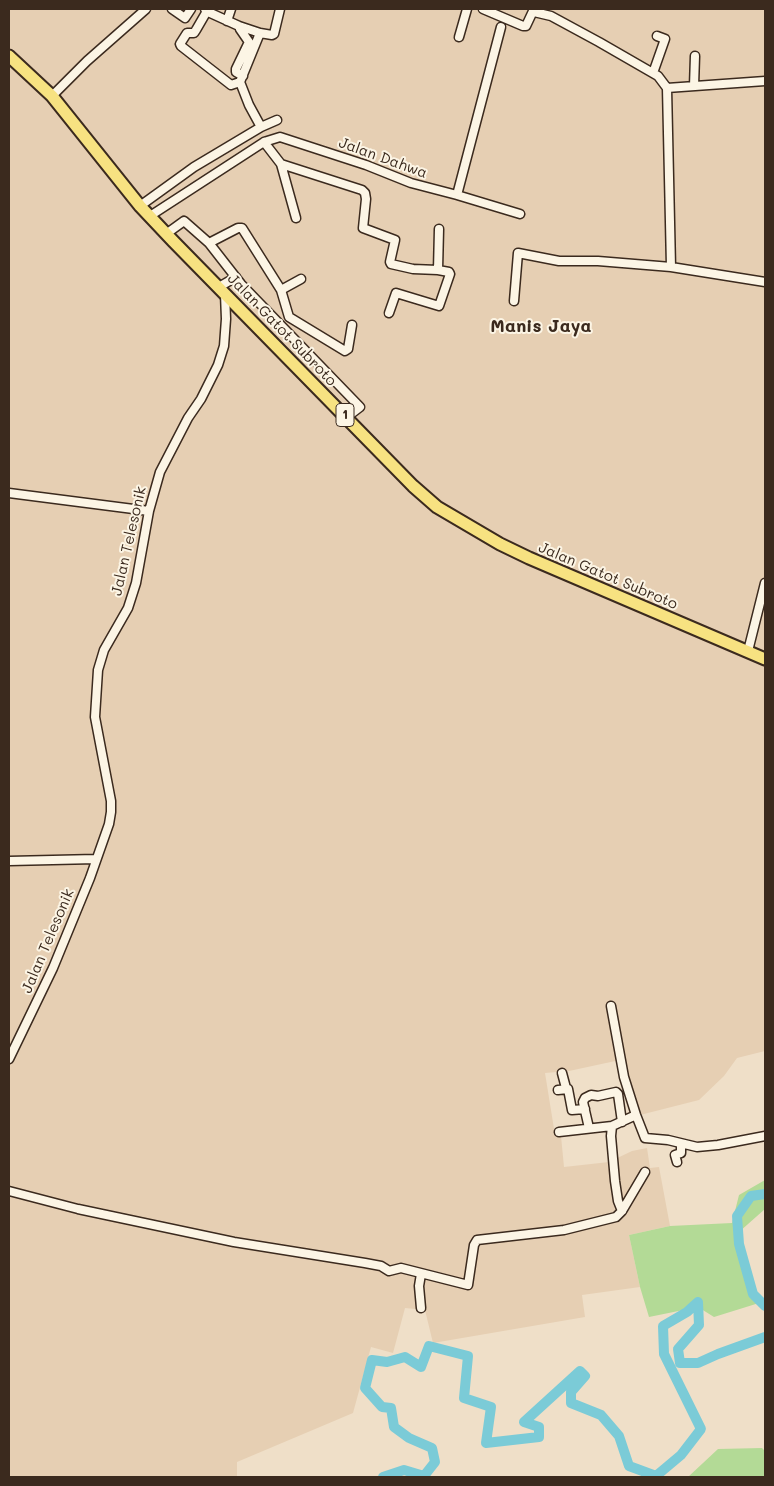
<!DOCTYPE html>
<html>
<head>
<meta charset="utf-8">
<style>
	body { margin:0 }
	#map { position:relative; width:774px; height:1486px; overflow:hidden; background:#efdfc8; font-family:Mali,sans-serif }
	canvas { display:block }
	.frame { position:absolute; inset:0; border:10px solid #3b2a1e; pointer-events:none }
</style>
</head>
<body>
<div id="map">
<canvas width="774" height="1486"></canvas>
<div class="frame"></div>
</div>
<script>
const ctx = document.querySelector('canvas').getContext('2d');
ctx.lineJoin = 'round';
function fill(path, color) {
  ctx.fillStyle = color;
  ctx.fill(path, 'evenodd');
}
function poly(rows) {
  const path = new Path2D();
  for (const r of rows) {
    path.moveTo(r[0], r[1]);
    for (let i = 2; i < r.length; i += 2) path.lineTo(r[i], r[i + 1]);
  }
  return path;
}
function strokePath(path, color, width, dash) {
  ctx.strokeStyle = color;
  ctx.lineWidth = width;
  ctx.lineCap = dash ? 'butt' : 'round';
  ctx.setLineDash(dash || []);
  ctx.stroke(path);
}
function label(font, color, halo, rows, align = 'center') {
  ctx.font = font + ' Mali,sans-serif';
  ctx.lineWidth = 4;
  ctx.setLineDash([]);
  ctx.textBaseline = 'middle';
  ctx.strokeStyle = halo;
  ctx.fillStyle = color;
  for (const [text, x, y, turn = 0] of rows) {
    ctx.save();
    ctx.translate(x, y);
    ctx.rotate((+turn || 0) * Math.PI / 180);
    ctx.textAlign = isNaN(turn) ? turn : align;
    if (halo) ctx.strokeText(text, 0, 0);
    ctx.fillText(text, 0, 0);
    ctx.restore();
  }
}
const built = poly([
	[9,9,765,9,765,1051,737,1058,724,1076,699,1100,636,1116,620,1060,569,1071,545,1073,555,1135,561,1136,564,1167,609,1162,632,1151,647,1148,650,1168,659,1167,670,1226,629,1235,640,1287,582,1295,585,1317,433,1343,425,1310,405,1308,393,1353,371,1347,353,1413,237,1462,237,1477,9,1477]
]);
const green = poly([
	[765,1180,765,1209,739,1232,759,1303,714,1317,698,1307,649,1317,640,1287,629,1235,670,1226,732,1223,739,1195],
	[762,1448,765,1451,765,1477,688,1477,718,1449]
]);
const river = poly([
	[765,1194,751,1196,737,1216,739,1244,753,1294,765,1306],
	[383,1477,404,1470,424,1476,435,1462,432,1448,409,1438,394,1427,391,1408,382,1407,365,1388,372,1360,387,1362,405,1357,421,1367,429,1346,468,1356,464,1398,491,1407,486,1443,539,1437,539,1427,524,1422,580,1371,585,1376,571,1392,571,1403,601,1415,619,1436,629,1466,656,1476,681,1455,701,1429,664,1354,663,1326,687,1312,698,1302,699,1325,678,1349,680,1363,698,1363,718,1354,765,1337]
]);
const minor = poly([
	[172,9,185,18,191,9],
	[205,9,206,11,239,26,260,33,272,35,274,34,280,9],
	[483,9,523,26,526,26,534,9],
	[207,11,196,30,194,33,187,33,180,44,181,46,231,85,240,82,260,33],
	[534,12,551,16,599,42,658,76,667,88,671,267],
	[227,21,231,9],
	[239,26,240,29,249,42,236,69,236,72,243,76],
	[459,37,467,9],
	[653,73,665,39,657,36],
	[240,82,249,105,261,127],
	[694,86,695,56],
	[667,88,765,81],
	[52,96,87,61,146,9],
	[264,142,281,164,296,218],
	[281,164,362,190,365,193,366,199,363,228,395,240,390,262,391,264,413,269,438,270,439,229],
	[457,195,520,214],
	[140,206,194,167,261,127,277,120],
	[150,216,264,142,280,137,366,165,411,183,457,195,501,27],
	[166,234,184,221,209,243,241,284,360,407,347,417],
	[209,243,238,228,242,228,281,290,289,317,345,351,348,349,352,325],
	[219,287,236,277],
	[281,290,301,279],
	[514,301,518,253,559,261,598,261,671,267,765,282],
	[389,313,396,293,439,306,450,274,449,272,438,270],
	[9,493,149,511],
	[748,651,765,583],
	[9,861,96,859],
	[611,1006,624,1077,636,1115,645,1138,668,1140,697,1147,718,1145,765,1136],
	[9,1059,53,968,90,878,109,824,111,812,111,801,95,717,98,670,104,650,128,608,136,583,149,511,160,472,188,418,201,399,218,365,224,346,226,319,225,294],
	[562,1073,566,1088],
	[558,1090,568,1089,572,1110,585,1109],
	[589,1128,583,1102,585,1098,591,1095,598,1096,616,1092,618,1094,622,1122],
	[559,1132,612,1126],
	[677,1162,675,1155,681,1153,681,1144],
	[9,1191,78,1209,234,1242,365,1263,381,1266,389,1271,401,1268,468,1285,474,1245,477,1240,564,1230,616,1217,622,1211,645,1172],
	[622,1211,618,1201,615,1181,611,1136,612,1126,636,1115],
	[421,1274,419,1286,421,1308]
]);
const highway = poly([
	[9,56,52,96,140,206,173,241,413,486,437,507,500,544,529,558,765,659]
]);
const shields = [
	[345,415,18]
];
const shieldNames = [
	["1",345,415]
];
const streetNames = [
	["Jalan Dahwa",383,158,20],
	["Jalan Gatot Subroto",282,330,46],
	["Jalan Telesonik",129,541,-77],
	["Jalan Gatot Subroto",608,576,23],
	["Jalan Telesonik",48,941,-67]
];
const quarterNames = [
	["Manis Jaya",541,326]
];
fill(built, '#e6cfb3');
fill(green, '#b3da96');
strokePath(river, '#7bcbd7', 10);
strokePath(minor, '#3b2a1e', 11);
strokePath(highway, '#3b2a1e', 15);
strokePath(minor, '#fcf5e5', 8);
strokePath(highway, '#f7e281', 11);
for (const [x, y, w] of shields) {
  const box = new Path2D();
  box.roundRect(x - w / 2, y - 11.5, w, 23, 4);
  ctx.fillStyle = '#fcf5e5';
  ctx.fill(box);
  strokePath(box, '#3b2a1e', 1);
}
label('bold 14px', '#3b2a1e', null, shieldNames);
label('15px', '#3b2a1e', '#fcf5e5', streetNames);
label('bold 18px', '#3b2a1e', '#fcf5e5', quarterNames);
</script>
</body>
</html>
